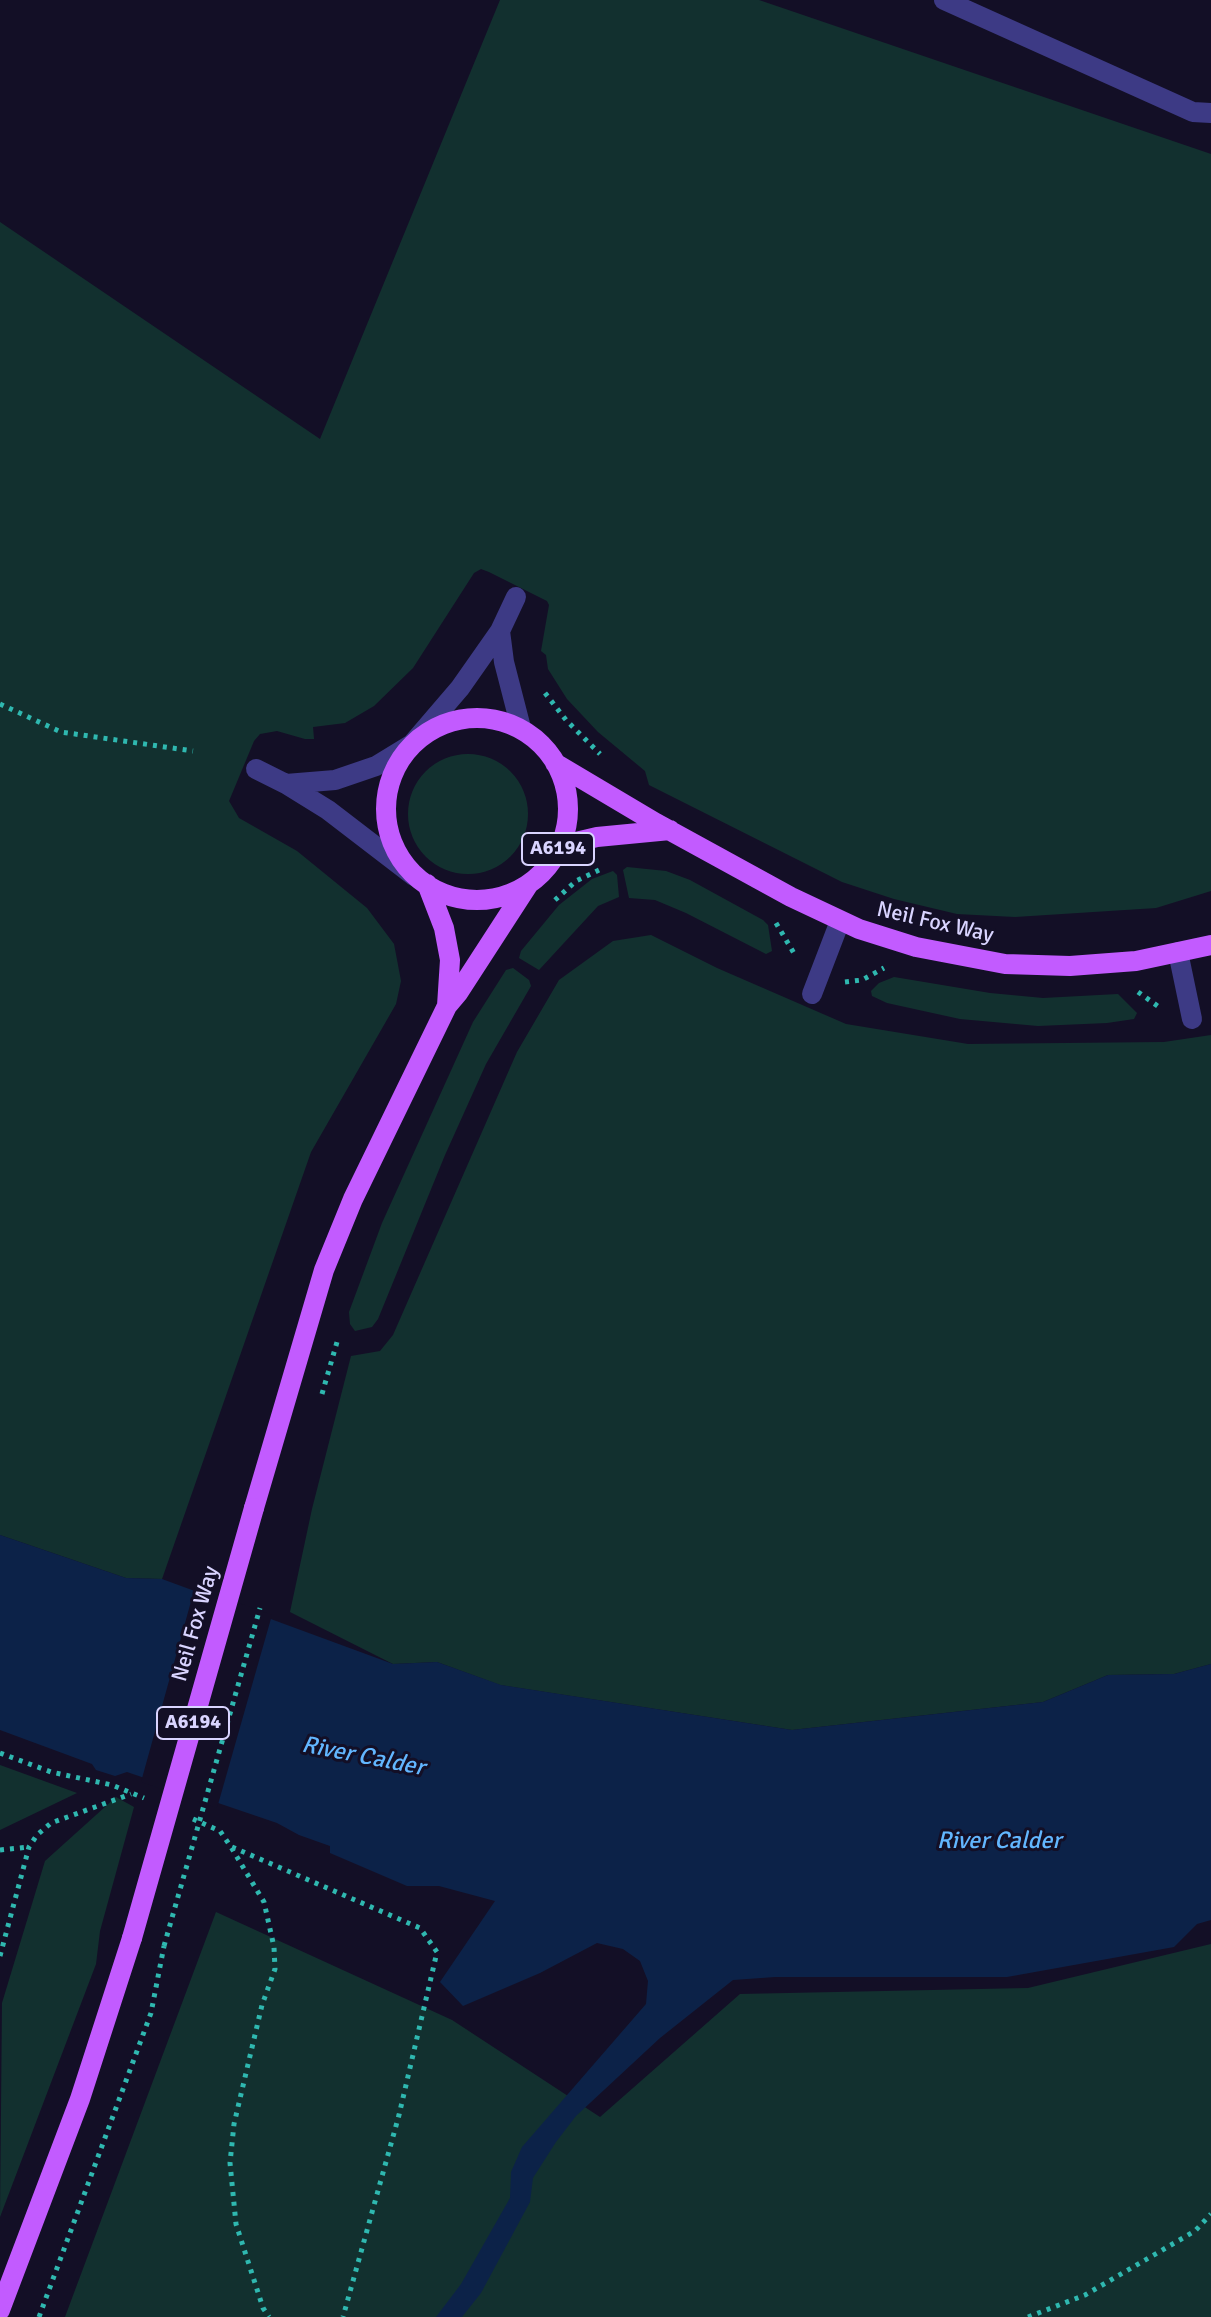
<!DOCTYPE html>
<html>
<head>
<meta charset="utf-8">
<style>
	body { margin:0 }
	canvas { display:block; background:#130f26 }
</style>
</head>
<body>
<canvas width="1211" height="2317"></canvas>
<script>
const ctx = document.querySelector('canvas').getContext('2d');
ctx.lineJoin = 'round';
function fill(path, color) {
  ctx.fillStyle = color;
  ctx.fill(path, 'evenodd');
}
function poly(rows) {
  const path = new Path2D();
  for (const r of rows) {
    if (r.length === 3) {
      path.moveTo(r[0] + r[2], r[1]);
      path.arc(r[0], r[1], r[2], 0, 2 * Math.PI);
      continue;
    }
    path.moveTo(r[0], r[1]);
    for (let i = 2; i < r.length; i += 2) path.lineTo(r[i], r[i + 1]);
  }
  return path;
}
function strokePath(path, color, width, dash) {
  ctx.strokeStyle = color;
  ctx.lineWidth = width;
  ctx.lineCap = dash ? 'butt' : 'round';
  ctx.setLineDash(dash || []);
  ctx.stroke(path);
}
function label(font, color, halo, rows, align = 'center') {
  ctx.font = font + ' Signika,sans-serif';
  ctx.lineWidth = 6;
  ctx.setLineDash([]);
  ctx.textBaseline = 'middle';
  ctx.strokeStyle = halo;
  ctx.fillStyle = color;
  for (const [text, x, y, turn = 0] of rows) {
    ctx.save();
    ctx.translate(x, y);
    ctx.rotate((+turn || 0) * Math.PI / 180);
    ctx.textAlign = isNaN(turn) ? turn : align;
    if (halo) ctx.strokeText(text, 0, 0);
    ctx.fillText(text, 0, 0);
    ctx.restore();
  }
}
const green = poly([
	[500,0,759,0,1211,154,1211,891,1156,908,1015,917,957,914,894,899,842,882,649,785,645,771,598,732,567,699,548,669,546,655,541,651,549,605,547,601,489,572,481,569,474,573,413,668,374,706,345,723,313,727,314,739,305,739,277,731,260,734,254,741,229,801,239,818,297,851,367,908,394,944,401,981,396,1004,311,1152,162,1579,126,1578,0,1535,0,222,320,439],
	[468,814,60],
	[627,867,666,871,690,880,763,920,768,925,772,951,766,954,686,913,655,900,629,898,623,870],
	[613,871,617,875,619,897,598,906,539,970,519,958,521,951,559,905,592,879],
	[651,935,717,968,846,1024,968,1044,1164,1042,1211,1035,1211,1664,1174,1674,1108,1675,1043,1702,792,1730,500,1685,437,1662,393,1664,290,1612,312,1509,351,1356,380,1351,393,1335,517,1052,559,980,613,941],
	[513,968,529,980,531,986,486,1064,445,1155,378,1319,372,1327,355,1331,350,1324,349,1312,382,1223,473,1022,506,970],
	[894,977,990,993,1043,998,1118,994,1137,1013,1134,1019,1107,1023,1038,1026,960,1019,887,1003,872,996,871,991,879,983],
	[0,1765,77,1793,0,1830],
	[116,1797,134,1807,100,1931,96,1964,0,2217,2,2003,45,1861],
	[216,1912,452,2020,600,2117,740,1994,1028,1988,1211,1944,1211,2317,65,2317]
]);
const water = poly([
	[0,1535,126,1578,162,1579,393,1664,437,1662,501,1685,792,1730,1043,1702,1108,1675,1174,1674,1211,1664,1211,1920,1197,1924,1174,1947,1007,1977,775,1977,733,1980,660,2038,576,2116,556,2142,533,2178,530,2202,481,2293,462,2317,436,2317,461,2284,510,2198,511,2172,522,2147,646,2004,648,1981,640,1961,623,1949,597,1943,540,1973,463,2006,440,1982,495,1901,439,1886,407,1886,330,1853,330,1846,299,1835,277,1823,127,1772,115,1776,96,1770,92,1764,0,1730]
]);
const pier = poly([
	[195,1587,272,1615,217,1808,141,1782]
]);
const path = poly([
	[545,693,566,720,600,754],
	[0,704,61,732,193,751],
	[555,900,576,881,599,870],
	[776,923,795,955],
	[845,982,862,980,884,968],
	[1138,992,1159,1007],
	[322,1394,337,1342],
	[0,1753,51,1772,112,1785,144,1798],
	[193,1819,220,1831,231,1847,264,1902,274,1947,275,1969,262,2005,234,2124,230,2163,236,2224,263,2308,269,2317],
	[232,1847,420,1928,437,1952,399,2115,343,2317],
	[0,1850,29,1847],
	[0,1956,29,1847,37,1835,51,1823,131,1794],
	[39,2317,151,2013,164,1946],
	[1028,2317,1085,2295,1195,2231,1211,2214]
]);
const service = poly([
	[944,0,1193,112,1211,113]
]);
const minor = poly([
	[500,631,516,597],
	[256,769,286,784],
	[414,876,328,810,286,784,335,780,376,766,412,744,460,688,500,631,504,662,521,728],
	[1178,952,1192,1019],
	[812,994,840,921]
]);
const primary = poly([
	[477,809,91],
	[555,763,656,823,791,897,859,929,916,947,1005,964,1070,966,1136,961,1211,945],
	[559,846,597,837,670,830],
	[427,884,444,928,450,960,447,1006],
	[254,1508,324,1270,353,1199,447,1006,458,993,528,885],
	[0,2310,80,2099,132,1938]
]);
const pathBridge = poly([
	[164,1946,260,1608]
]);
const primaryBridge = poly([
	[132,1938,254,1508]
]);
const shields = [
	[558,849,72],
	[193,1723,72]
];
const shieldNames = [
	["A6194",558,849],
	["A6194",193,1723]
];
const streetNames = [
	["Neil Fox Way",935,923,13],
	["Neil Fox Way",196,1624,-74]
];
const waterNames = [
	["River Calder",363,1757,11],
	["River Calder",999,1842]
];
fill(green, '#12302f');
fill(water, '#0c2248');
fill(pier, '#130f26');
strokePath(path, '#2fb8b0', 5, [4, 6]);
strokePath(service, '#3d3a85', 20);
strokePath(minor, '#3d3a85', 20);
strokePath(primary, '#c25bff', 20);
strokePath(pathBridge, '#2fb8b0', 5, [4, 6]);
strokePath(primaryBridge, '#c25bff', 20);
for (const [x, y, w] of shields) {
  const box = new Path2D();
  box.roundRect(x - w / 2, y - 16, w, 32, 6);
  ctx.fillStyle = '#130f26';
  ctx.fill(box);
  strokePath(box, '#d9d4ff', 2);
}
label('bold 20px', '#d9d4ff', null, shieldNames);
label('22px', '#d9d4ff', '#130f26', streetNames);
label('italic 24px', '#62b6ff', '#130f26', waterNames);
</script>
</body>
</html>
